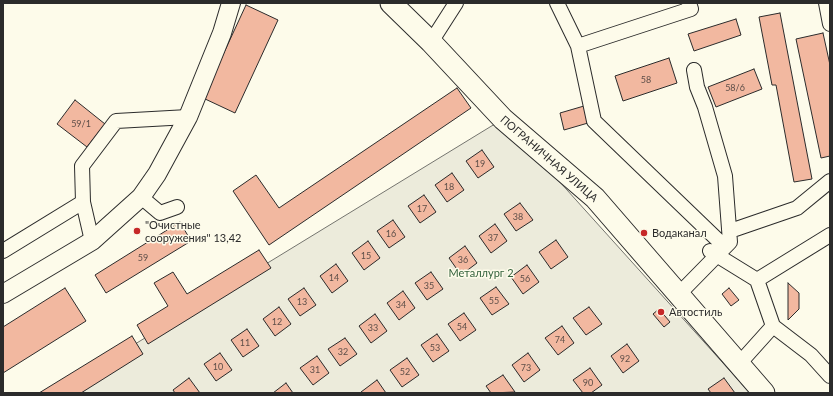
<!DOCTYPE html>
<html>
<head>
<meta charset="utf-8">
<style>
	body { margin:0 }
	#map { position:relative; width:833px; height:396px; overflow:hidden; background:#fdfbea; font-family:Lato,sans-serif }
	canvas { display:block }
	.frame { position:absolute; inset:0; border:4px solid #2b2b2b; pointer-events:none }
</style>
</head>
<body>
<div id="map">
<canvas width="833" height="396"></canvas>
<div class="frame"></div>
</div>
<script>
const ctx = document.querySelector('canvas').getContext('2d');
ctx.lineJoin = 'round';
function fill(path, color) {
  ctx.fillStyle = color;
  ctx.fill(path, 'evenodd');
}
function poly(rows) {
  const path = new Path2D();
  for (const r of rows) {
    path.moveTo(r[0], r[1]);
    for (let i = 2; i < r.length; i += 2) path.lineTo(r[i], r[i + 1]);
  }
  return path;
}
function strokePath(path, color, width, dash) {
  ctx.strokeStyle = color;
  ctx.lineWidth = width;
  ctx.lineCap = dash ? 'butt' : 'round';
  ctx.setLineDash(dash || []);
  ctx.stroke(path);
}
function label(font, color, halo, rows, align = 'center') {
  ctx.font = font + ' Lato,sans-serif';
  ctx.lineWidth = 3;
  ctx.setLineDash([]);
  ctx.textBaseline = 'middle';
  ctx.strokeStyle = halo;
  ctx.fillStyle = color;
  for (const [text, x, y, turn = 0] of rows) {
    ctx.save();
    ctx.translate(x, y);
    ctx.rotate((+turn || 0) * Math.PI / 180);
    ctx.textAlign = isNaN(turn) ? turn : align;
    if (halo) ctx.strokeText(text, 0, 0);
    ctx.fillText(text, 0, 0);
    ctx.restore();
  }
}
const green = poly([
	[503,119,750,393,55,393,503,119]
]);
const building = poly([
	[246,5,278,20,235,113,203,98,246,5],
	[780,13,812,179,794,182,776,85,772,85,759,17,780,13],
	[736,19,741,35,694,51,688,34,736,19],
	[823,33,830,65,830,156,821,158,796,39,823,33],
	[669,58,677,83,623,101,615,76,669,58],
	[754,69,762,89,716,107,708,87,754,69],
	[457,88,471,108,269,245,233,191,256,175,279,208,457,88],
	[75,100,105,124,87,147,57,124,75,100],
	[584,106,588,123,564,130,560,113,584,106],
	[482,150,494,167,478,178,466,161,482,150],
	[452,173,464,190,447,202,435,185,452,173],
	[424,195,436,212,420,223,408,206,424,195],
	[520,203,533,220,516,231,504,214,520,203],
	[393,220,405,237,389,248,377,231,393,220],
	[180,222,191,241,106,293,95,275,180,222],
	[495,224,507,241,491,253,479,236,495,224],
	[556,240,568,257,551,269,539,252,556,240],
	[368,241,380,258,364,270,352,253,368,241],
	[465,246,477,263,461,275,449,258,465,246],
	[259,250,271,268,148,344,137,325,168,306,154,283,173,272,187,294,259,250],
	[336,264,348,281,332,293,320,276,336,264],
	[527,265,539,282,523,294,511,277,527,265],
	[431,272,443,289,427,300,415,283,431,272],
	[788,283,799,293,799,309,788,320,788,283],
	[496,287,509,304,492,315,480,298,496,287],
	[65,288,86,321,3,373,3,327,65,288],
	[304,288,316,305,300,316,288,299,304,288],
	[729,288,739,300,731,306,722,294,729,288],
	[403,291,415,308,399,320,387,303,403,291],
	[279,307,291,324,275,336,263,319,279,307],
	[589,307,602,324,586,335,573,318,589,307],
	[659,309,670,322,664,327,653,314,659,309],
	[464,313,476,330,460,341,448,324,464,313],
	[375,314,387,331,371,343,359,326,375,314],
	[562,326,574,343,558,355,545,338,562,326],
	[247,329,259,346,243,357,231,340,247,329],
	[437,334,449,351,433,362,421,345,437,334],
	[132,336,143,354,81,393,39,393,132,336],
	[345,338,357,354,340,366,328,349,345,338],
	[627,344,639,361,623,373,611,356,627,344],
	[220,353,232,370,216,381,204,364,220,353],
	[528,353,540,370,524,382,512,365,528,353],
	[317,356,329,373,313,385,300,368,317,356],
	[407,358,419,375,402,387,390,370,407,358],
	[590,368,602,385,591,393,583,393,573,380,590,368],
	[503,375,515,392,491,393,486,386,503,375],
	[189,378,200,393,175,393,173,390,189,378],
	[724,378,735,393,711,393,708,389,724,378],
	[377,380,386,393,362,393,361,392,377,380],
	[286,383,293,393,273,393,286,383]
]);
const minor = poly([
	[557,3,578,46,594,121,725,247],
	[826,3,830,24],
	[431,42,456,3],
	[578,46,691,9,689,3],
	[141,197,160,213,177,207],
	[730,231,797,208,830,181],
	[92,241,83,202,82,166,116,121,188,117],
	[3,251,83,202],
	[710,251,757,280,830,235],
	[678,295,730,242,725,176,705,107,697,87,694,70],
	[773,326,811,355,830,376],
	[738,365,773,326,757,280]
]);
const major = poly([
	[3,294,92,241,141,197,157,174,188,117,222,33,231,3]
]);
const highway = poly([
	[391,3,431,42,503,119,595,198,764,393]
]);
const markers = [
	[137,231,4,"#c62828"],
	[644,233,4,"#c62828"],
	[661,312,4,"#c62828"]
];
const numberNames = [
	["58",646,80],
	["58/6",735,88],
	["59/1",81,124],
	["19",480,164],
	["18",449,187],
	["17",422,209],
	["38",518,217],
	["16",391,234],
	["37",493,238],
	["15",366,256],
	["59",143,258],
	["36",463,260],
	["14",334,278],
	["56",525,279],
	["35",429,286],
	["55",494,301],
	["13",302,302],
	["34",401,305],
	["12",277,322],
	["54",462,327],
	["33",373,328],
	["74",560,340],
	["11",245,343],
	["53",435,348],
	["32",343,352],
	["92",625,359],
	["10",218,367],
	["73",526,368],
	["31",315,370],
	["52",405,372],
	["90",588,383]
];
const streetNames = [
	["ПОГРАНИЧНАЯ УЛИЦА",549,159,41]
];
const poiNames = [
	["\"Очистные",145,225],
	["сооружения\" 13,42",145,238],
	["Водаканал",652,233],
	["Автостиль",669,312]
];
const parkNames = [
	["Металлург 2",481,273]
];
fill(green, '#ecebdb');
strokePath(green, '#74746e', 1);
fill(building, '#f2b8a0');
strokePath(building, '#2b2b2b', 1);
strokePath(minor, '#2b2b2b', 16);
strokePath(major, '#2b2b2b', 20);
strokePath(highway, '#2b2b2b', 23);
strokePath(minor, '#fdfbea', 14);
strokePath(major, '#fdfbea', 18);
strokePath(highway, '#fdfbea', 21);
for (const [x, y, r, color] of markers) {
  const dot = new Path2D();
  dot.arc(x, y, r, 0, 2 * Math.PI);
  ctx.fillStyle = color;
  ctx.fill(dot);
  strokePath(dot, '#fdfbea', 1.5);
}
label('9px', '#5d4e48', null, numberNames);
label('11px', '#2b2b2b', '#fdfbea', streetNames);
label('11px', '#2b2b2b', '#fdfbea', poiNames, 'left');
label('11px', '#34623c', '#fdfbea', parkNames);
</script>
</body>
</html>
